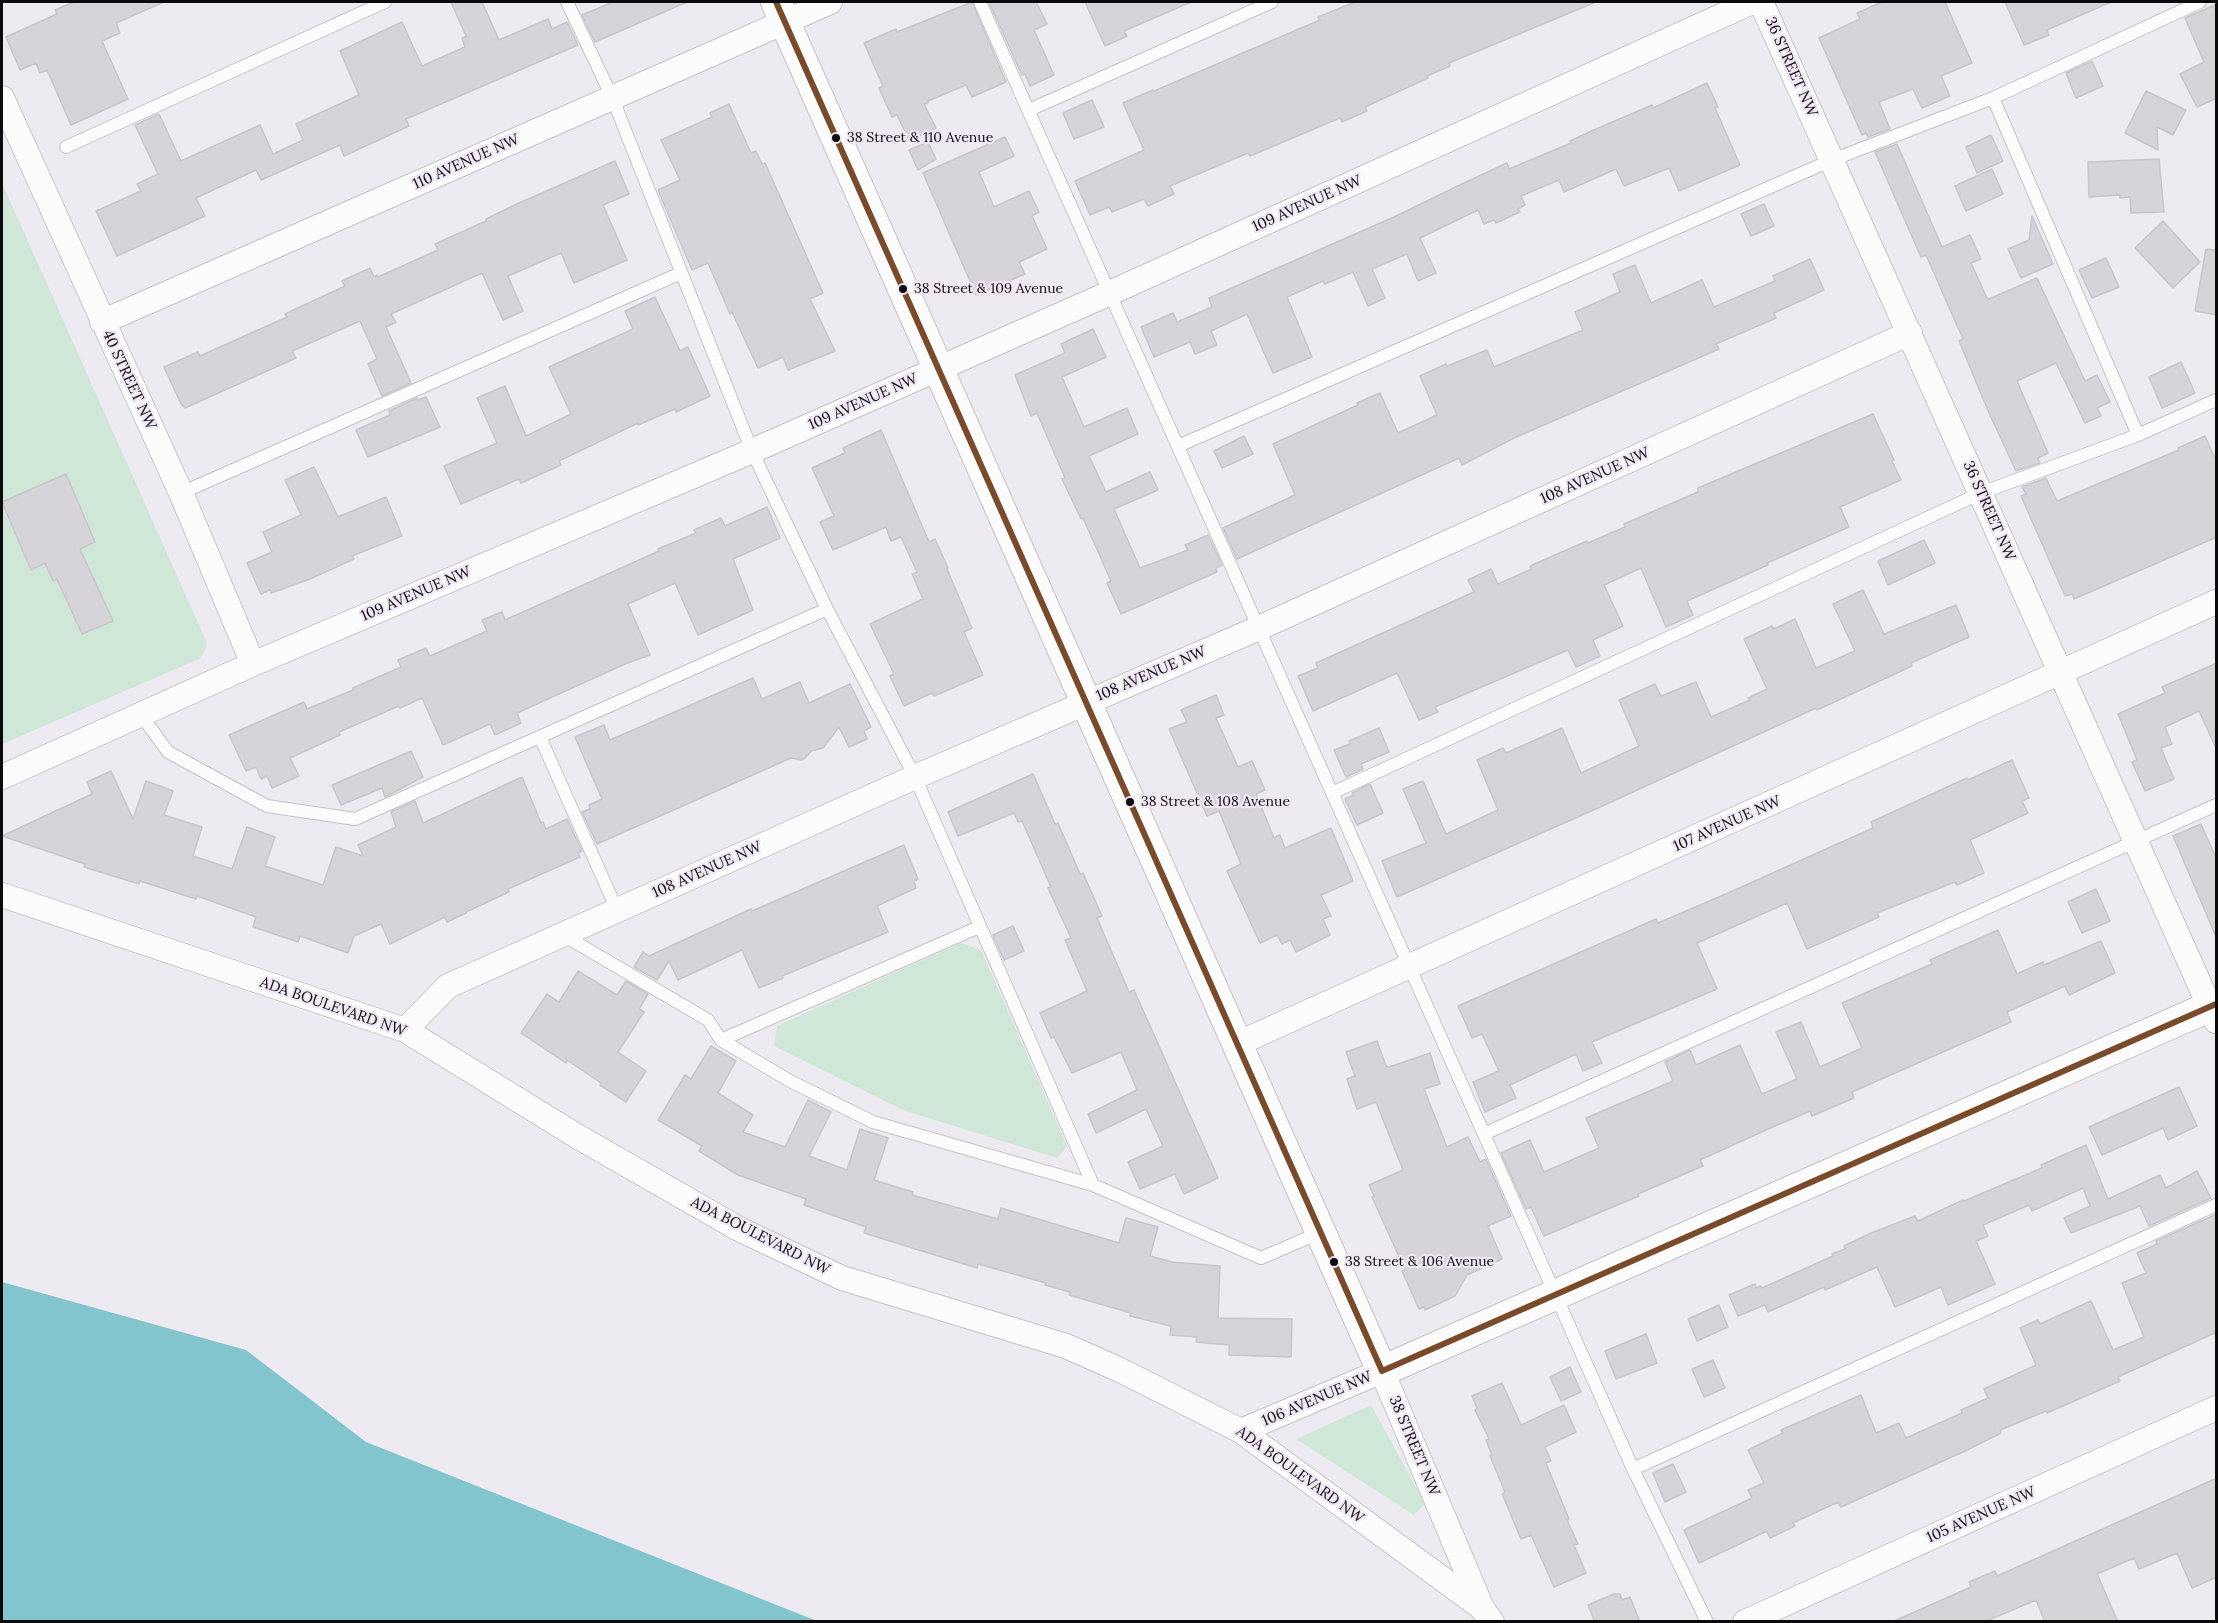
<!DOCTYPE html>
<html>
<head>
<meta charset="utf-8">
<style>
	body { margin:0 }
	#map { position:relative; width:2218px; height:1623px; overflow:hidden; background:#eeeaf1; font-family:Lora,serif }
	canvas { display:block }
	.frame { position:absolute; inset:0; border:3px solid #0d0a0e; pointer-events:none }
</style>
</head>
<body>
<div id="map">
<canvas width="2218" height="1623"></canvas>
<div class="frame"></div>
</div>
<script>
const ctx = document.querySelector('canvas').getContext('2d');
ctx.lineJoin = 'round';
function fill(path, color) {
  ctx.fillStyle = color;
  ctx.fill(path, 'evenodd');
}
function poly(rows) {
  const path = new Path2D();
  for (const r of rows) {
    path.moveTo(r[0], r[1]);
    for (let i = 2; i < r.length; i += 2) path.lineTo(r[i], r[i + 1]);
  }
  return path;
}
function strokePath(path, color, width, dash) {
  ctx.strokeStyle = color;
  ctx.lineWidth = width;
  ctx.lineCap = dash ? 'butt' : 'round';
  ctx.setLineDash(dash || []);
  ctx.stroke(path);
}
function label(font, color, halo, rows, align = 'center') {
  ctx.font = font + ' Lora,serif';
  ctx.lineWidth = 4.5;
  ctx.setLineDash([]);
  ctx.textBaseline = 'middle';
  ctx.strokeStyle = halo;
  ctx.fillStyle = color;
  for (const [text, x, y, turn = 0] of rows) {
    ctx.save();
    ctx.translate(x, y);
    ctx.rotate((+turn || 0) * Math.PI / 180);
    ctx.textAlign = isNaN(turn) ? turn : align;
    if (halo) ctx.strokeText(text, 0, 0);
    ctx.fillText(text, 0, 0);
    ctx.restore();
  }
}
const green = poly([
	[2,183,207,643,205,651,199,659,2,744],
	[961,943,981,950,1067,1146,1057,1158,903,1110,774,1046,777,1026],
	[1371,1405,1425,1504,1414,1515,1296,1439]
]);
const water = poly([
	[2,1282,246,1350,366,1442,817,1621,2,1621]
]);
const building = poly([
	[74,2,164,2,116,23,120,33,102,41,128,99,71,125,47,70,40,73,36,63,20,70,6,37,57,14,55,10,74,2],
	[451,2,482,2,499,40,548,19,552,29,567,22,578,45,406,119,409,126,344,156,340,145,261,180,256,170,196,198,205,216,117,256,96,211,141,191,137,184,158,174,135,125,159,114,181,161,260,125,273,154,303,140,296,124,359,95,340,51,402,22,422,66,465,47,462,38,466,36,451,2],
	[613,2,687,2,595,42,582,15,613,2],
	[972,2,1006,82,972,97,966,85,928,101,928,103,924,104,936,128,909,140,897,115,892,117,879,88,883,86,864,43,896,29,897,32,972,2],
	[989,2,1036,2,1047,24,1034,30,1054,75,1030,86,1025,74,1022,75,989,2],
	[1085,2,1191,2,1124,31,1127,36,1105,46,1085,2],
	[1355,2,1596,2,1449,63,1450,66,1427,76,1428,78,1365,107,1367,111,1342,122,1340,118,1250,156,1248,153,1170,186,1174,194,1148,206,1144,199,1112,212,1109,207,1090,215,1075,181,1144,150,1123,103,1153,90,1154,91,1320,20,1318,17,1355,2],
	[1882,2,1945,2,1972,63,1941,76,1950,96,1922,108,1913,89,1879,102,1890,129,1868,137,1866,133,1862,135,1819,38,1860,19,1857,13,1882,2],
	[2005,2,2111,2,2047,30,2049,35,2024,45,2005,2],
	[2217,4,2217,98,2197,107,2180,74,2204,62,2185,18,2217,4],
	[2092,61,2103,86,2076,98,2066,73,2092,61],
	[1707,83,1718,107,1715,108,1740,165,1679,191,1669,168,1624,186,1616,169,1564,192,1559,180,1521,196,1525,205,1518,209,1520,212,1496,223,1494,220,1484,224,1478,210,1420,238,1436,273,1418,281,1407,254,1372,269,1385,298,1368,306,1353,272,1325,284,1323,281,1287,297,1312,357,1273,373,1247,314,1211,331,1217,345,1195,354,1190,342,1154,357,1141,327,1173,313,1177,322,1212,307,1209,298,1394,217,1466,182,1507,163,1509,169,1571,143,1570,141,1596,129,1652,105,1653,108,1707,83],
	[2146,91,2186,110,2173,135,2157,127,2158,150,2125,133,2146,91],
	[1092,100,1104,127,1074,139,1063,113,1092,100],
	[729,104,751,153,756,151,762,164,765,163,823,293,810,299,835,351,788,370,783,357,758,368,732,312,730,314,708,263,692,270,658,190,680,180,661,140,712,117,710,113,729,104],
	[1991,135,2003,161,1977,173,1966,147,1991,135],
	[1005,137,1014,156,979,172,994,207,1029,191,1039,212,1032,216,1047,249,1019,262,1025,274,976,295,923,173,1005,137],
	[928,142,936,159,918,170,909,150,928,142],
	[1897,144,1942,247,1970,235,1981,259,1971,263,1987,298,1989,299,2037,278,2085,381,2097,375,2110,402,2097,408,2101,416,2085,423,2056,363,2017,381,2048,453,2038,458,2040,463,2016,471,1989,413,1959,341,1963,339,1926,255,1921,257,1875,152,1897,144],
	[2159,159,2164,212,2131,213,2130,197,2120,198,2120,195,2089,197,2088,162,2159,159],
	[615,161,629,194,603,205,627,260,574,283,561,253,508,276,523,311,503,320,482,273,391,314,396,322,386,327,411,383,382,396,368,364,377,359,360,321,292,351,296,358,185,408,181,404,164,367,198,352,200,356,287,317,285,314,345,286,342,281,370,268,374,277,377,275,378,277,438,250,435,244,486,221,486,219,519,203,615,161],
	[1992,169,2003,194,1966,211,1955,186,1992,169],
	[1764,204,1774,226,1751,236,1741,214,1764,204],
	[2032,216,2053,264,2021,278,2008,249,2029,240,2032,216],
	[2163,221,2200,262,2173,288,2135,248,2163,221],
	[2206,249,2217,250,2217,315,2195,311,2206,249],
	[2106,258,2119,287,2092,298,2079,270,2106,258],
	[1810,259,1824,290,1774,313,1776,318,1716,344,1719,349,1514,438,1462,465,1459,458,1237,559,1223,528,1295,495,1273,444,1358,405,1357,403,1380,393,1398,433,1437,415,1420,376,1446,364,1447,366,1487,350,1494,367,1583,330,1575,312,1620,292,1613,274,1635,265,1651,303,1702,280,1714,307,1775,281,1773,276,1810,259],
	[655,297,680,351,688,347,710,396,676,412,675,409,638,425,638,423,559,461,561,465,521,483,519,479,461,504,444,466,497,443,477,398,505,386,526,436,571,414,549,367,633,329,625,311,655,297],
	[1093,329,1106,357,1062,377,1084,427,1127,408,1138,434,1089,456,1106,492,1150,472,1158,490,1114,509,1140,568,1188,550,1185,545,1208,535,1222,565,1216,568,1217,572,1121,614,1107,583,1111,581,1083,518,1081,519,1062,479,1065,478,1037,413,1031,416,1015,375,1065,353,1061,344,1093,329],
	[2181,362,2195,393,2162,408,2149,377,2181,362],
	[426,397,440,427,368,457,356,430,390,415,389,411,417,398,418,400,426,397],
	[1873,414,1894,460,1892,461,1901,480,1840,507,1849,527,1767,563,1768,565,1687,601,1693,615,1666,627,1641,568,1604,585,1623,626,1593,640,1600,656,1576,667,1568,650,1435,707,1438,712,1419,720,1397,673,1313,711,1298,676,1318,668,1316,663,1474,592,1468,580,1491,569,1498,584,1532,569,1530,566,1587,541,1588,543,1625,527,1624,524,1698,492,1698,488,1873,414],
	[881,430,929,542,935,539,948,568,947,569,972,628,964,632,983,675,934,696,932,693,904,706,890,676,894,674,870,624,923,599,912,574,917,572,901,537,891,541,886,527,833,550,820,522,834,516,812,468,845,453,843,448,881,430],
	[1244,436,1253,454,1222,468,1214,451,1244,436],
	[2205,436,2217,463,2217,537,2074,599,2072,594,2065,596,2021,496,2026,494,2022,487,2046,478,2057,501,2179,450,2178,448,2205,436],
	[314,467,338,517,386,497,402,536,352,556,354,559,310,579,271,593,270,590,261,594,247,563,272,552,263,532,301,515,285,480,314,467],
	[66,474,95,542,80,549,113,621,82,634,57,579,53,581,45,563,31,570,2,502,66,474],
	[767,507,780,538,733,559,753,610,698,635,675,583,628,604,650,655,625,664,517,713,521,723,495,735,490,724,443,745,422,698,400,708,399,706,339,732,340,735,290,758,299,776,272,788,267,776,261,779,256,767,246,771,229,735,304,702,307,709,353,690,353,688,401,667,398,660,426,648,430,656,487,631,482,620,502,612,505,620,659,551,658,549,696,533,694,530,721,518,725,526,767,507],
	[1924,540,1935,563,1888,585,1878,561,1924,540],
	[1863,590,1884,634,1956,605,1969,637,1911,663,1912,666,1856,692,1817,710,1816,708,1598,808,1397,897,1382,861,1426,843,1403,789,1423,781,1446,834,1498,810,1477,760,1503,748,1506,753,1562,728,1581,773,1639,746,1619,700,1655,684,1661,696,1696,682,1711,717,1750,700,1748,698,1767,689,1744,639,1772,626,1774,629,1795,619,1816,668,1855,651,1833,604,1863,590],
	[2217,663,2217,750,2199,711,2165,727,2172,744,2161,748,2174,779,2145,791,2132,762,2137,760,2118,714,2165,693,2162,687,2217,663],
	[753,678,762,699,800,682,809,703,850,684,871,727,864,731,867,739,849,747,839,727,823,748,811,751,805,758,801,760,791,758,597,844,582,812,590,809,589,805,602,799,575,737,604,725,610,740,753,678],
	[1216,695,1224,715,1216,718,1238,767,1252,761,1265,790,1256,794,1274,838,1280,835,1285,848,1331,828,1353,881,1321,895,1331,916,1323,919,1330,935,1296,952,1290,940,1282,944,1277,935,1260,943,1227,871,1241,864,1219,811,1207,816,1169,729,1187,722,1181,710,1216,695],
	[1379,728,1389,752,1361,764,1363,769,1346,777,1334,750,1350,744,1349,741,1379,728],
	[411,751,423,777,385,797,382,788,341,805,332,785,411,751],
	[2012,760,2029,798,2022,801,2028,813,1970,840,1984,873,1957,885,1955,882,1877,913,1879,917,1807,949,1787,903,1697,943,1717,989,1592,1042,1602,1063,1583,1071,1576,1054,1510,1085,1516,1098,1485,1112,1473,1082,1499,1071,1482,1034,1472,1038,1458,1006,1656,919,1658,923,1728,893,1873,828,1871,822,1967,778,1968,780,2012,760],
	[111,771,133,819,146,781,173,791,164,815,202,827,193,856,232,869,247,827,275,837,265,866,323,885,336,847,363,856,358,845,396,827,391,812,415,801,423,823,522,777,541,823,543,822,546,829,567,819,582,851,578,853,580,857,508,889,509,892,466,912,466,913,447,922,445,917,390,944,381,924,354,936,348,953,300,936,298,942,253,927,256,917,197,896,196,899,140,881,139,884,84,867,85,864,2,836,92,794,87,782,111,771],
	[1033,774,1055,824,1058,823,1080,874,1083,873,1102,916,1097,918,1123,978,1129,992,1134,990,1218,1178,1184,1194,1175,1174,1140,1189,1128,1162,1163,1146,1146,1109,1096,1133,1088,1114,1137,1090,1121,1052,1072,1073,1054,1037,1051,1038,1040,1013,1087,991,1065,940,1071,938,1048,888,1051,887,1022,821,1018,822,1014,813,958,836,948,812,1033,774],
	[1370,784,1383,813,1357,825,1345,799,1354,795,1352,793,1370,784],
	[2201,824,2217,860,2217,939,2173,836,2201,824],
	[904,845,918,879,914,881,916,888,877,906,888,932,782,976,783,978,759,988,742,950,678,980,669,961,657,980,634,967,643,952,649,956,751,909,752,911,904,845],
	[2096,889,2110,921,2082,933,2068,902,2096,889],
	[1013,926,1024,951,1004,960,993,935,1013,926],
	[1998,930,2017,974,2043,962,2044,965,2101,941,2115,973,2069,995,2065,986,2007,1012,2011,1022,1852,1092,1854,1098,1812,1116,1810,1111,1766,1130,1700,1160,1703,1166,1638,1194,1639,1196,1544,1236,1531,1207,1526,1209,1501,1153,1530,1140,1544,1172,1599,1148,1586,1118,1673,1081,1665,1062,1690,1050,1696,1065,1740,1045,1762,1094,1797,1079,1776,1032,1801,1022,1820,1067,1862,1048,1842,1003,1932,964,1930,960,1998,930],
	[578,971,617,995,626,981,648,994,639,1009,644,1012,618,1052,646,1071,626,1102,600,1085,601,1083,567,1060,566,1063,521,1033,547,994,559,1002,578,971],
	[1377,1041,1386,1066,1389,1067,1430,1053,1440,1084,1424,1089,1447,1147,1468,1137,1480,1162,1486,1159,1511,1216,1488,1226,1502,1259,1467,1275,1455,1296,1425,1310,1424,1307,1419,1309,1402,1271,1405,1270,1372,1197,1374,1196,1369,1185,1403,1170,1376,1102,1357,1109,1347,1079,1355,1076,1346,1052,1377,1041],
	[711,1046,736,1061,718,1093,753,1115,743,1132,785,1147,808,1100,831,1112,809,1156,847,1170,860,1129,888,1138,874,1180,913,1192,912,1195,998,1219,1001,1208,1119,1243,1126,1218,1158,1227,1150,1256,1172,1262,1220,1266,1218,1318,1292,1319,1291,1357,1229,1355,1229,1345,1196,1342,1197,1337,1170,1335,1171,1326,1130,1316,1131,1313,1069,1295,1070,1292,1045,1285,1046,1283,978,1264,977,1268,864,1233,866,1227,804,1205,806,1199,738,1175,699,1151,702,1146,658,1120,685,1075,691,1079,711,1046],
	[2179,1087,2197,1126,2168,1140,2163,1128,2102,1155,2089,1127,2179,1087],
	[2086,1145,2108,1199,2160,1175,2166,1188,2197,1171,2211,1198,2149,1226,2140,1206,2071,1233,2064,1218,2090,1206,2083,1188,2032,1211,2029,1205,1983,1225,1988,1236,1976,1241,1995,1284,1948,1305,1941,1287,1895,1307,1877,1267,1825,1290,1824,1287,1768,1312,1765,1305,1738,1316,1729,1295,1755,1284,1756,1288,1761,1286,1762,1288,1833,1256,1832,1254,1845,1249,1844,1246,1871,1233,1915,1216,1918,1221,1963,1200,1964,1201,2042,1168,2041,1165,2086,1145],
	[2217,1214,2217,1332,2118,1377,2120,1381,2047,1413,2046,1411,2000,1430,2001,1433,1965,1451,1841,1507,1838,1502,1793,1523,1795,1526,1770,1538,1767,1531,1699,1563,1684,1530,1752,1498,1748,1490,1764,1483,1748,1450,1783,1433,1781,1430,1861,1395,1876,1433,1899,1423,1906,1438,1962,1413,1961,1410,1988,1398,1984,1389,2036,1365,2020,1328,2038,1320,2040,1324,2091,1301,2113,1350,2144,1337,2122,1283,2146,1273,2137,1253,2157,1244,2156,1241,2217,1214],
	[1719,1305,1728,1327,1697,1341,1688,1319,1719,1305],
	[1646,1334,1657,1363,1616,1379,1605,1351,1646,1334],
	[1713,1360,1725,1388,1704,1397,1692,1369,1713,1360],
	[1570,1367,1581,1392,1561,1401,1550,1377,1570,1367],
	[1502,1383,1521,1425,1564,1405,1576,1432,1545,1447,1551,1461,1546,1463,1569,1519,1567,1520,1578,1544,1574,1545,1586,1573,1554,1587,1531,1535,1521,1539,1502,1494,1505,1492,1490,1456,1492,1455,1486,1440,1489,1439,1475,1410,1477,1408,1472,1396,1502,1383],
	[1673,1464,1686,1492,1665,1502,1653,1473,1673,1464],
	[2217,1478,2217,1577,2192,1588,2177,1553,2139,1569,2134,1558,2097,1574,2118,1622,2045,1622,2036,1600,1984,1622,1892,1622,1971,1587,1969,1582,1995,1571,1997,1576,2217,1478],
	[1614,1594,1620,1594,1622,1600,1630,1597,1640,1622,1595,1622,1588,1605,1614,1594]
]);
const service = poly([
	[567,2,612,97,752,451,827,609,915,777,1093,1185],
	[980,2,1633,1469,1707,1622],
	[1993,98,2138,435],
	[1029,110,1272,2],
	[66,147,385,2],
	[1178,446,1832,160,1993,98,2200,2],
	[181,493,681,273],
	[141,715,168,752,267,806,355,819,827,609],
	[540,737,617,910],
	[1332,793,1981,493,2138,435,2216,400],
	[563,935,708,1020,721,1040,790,1081,873,1122,1093,1185,1261,1258,1319,1233],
	[721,1040,979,927],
	[1484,1134,2216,805],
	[1633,1469,2216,1205]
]);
const minor = poly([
	[1761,2,2216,1021],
	[2,98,181,493,253,664],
	[102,322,830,2],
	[2,777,253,664,752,451,1110,293,1752,2],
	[2,895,405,1030,575,1135,739,1229,842,1278,1066,1346,1118,1369,1241,1431,1482,1608,1492,1622],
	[405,1030,448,986,915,777,1259,628,1910,333],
	[1237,1044,2216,602],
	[1241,1431,1382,1371,1482,1608],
	[1745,1622,2216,1408]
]);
const tertiary = poly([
	[776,2,1382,1371,2216,1004]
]);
const bus1 = poly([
	[776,2,1382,1371],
	[1382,1371,2216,1004]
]);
const markers = [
	[836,138,5,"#0d0a0e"],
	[903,289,5,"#0d0a0e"],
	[1130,802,5,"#0d0a0e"],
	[1334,1262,5,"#0d0a0e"]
];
const busNames = [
	["38 Street & 110 Avenue",847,138],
	["38 Street & 109 Avenue",914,289],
	["38 Street & 108 Avenue",1141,802],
	["38 Street & 106 Avenue",1345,1262]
];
const streetNames = [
	["36 STREET NW",1791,67,66],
	["110 AVENUE NW",466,162,-24],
	["109 AVENUE NW",1307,204,-24],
	["40 STREET NW",129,380,65],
	["109 AVENUE NW",863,402,-24],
	["108 AVENUE NW",1595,476,-24],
	["36 STREET NW",1989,511,66],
	["109 AVENUE NW",416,594,-23],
	["108 AVENUE NW",1151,674,-23],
	["107 AVENUE NW",1727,824,-24],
	["108 AVENUE NW",707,870,-24],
	["ADA BOULEVARD NW",333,1007,19],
	["ADA BOULEVARD NW",760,1236,27],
	["106 AVENUE NW",1317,1399,-23],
	["38 STREET NW",1414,1446,67],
	["ADA BOULEVARD NW",1300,1475,36],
	["105 AVENUE NW",1981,1515,-24]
];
fill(green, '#cfe7d6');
fill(water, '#82c5cd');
fill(building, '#d6d3d9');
strokePath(building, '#c8c5cb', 1.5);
strokePath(service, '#c5c2c7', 14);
strokePath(minor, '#c5c2c7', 26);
strokePath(tertiary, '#c5c2c7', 32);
strokePath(service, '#fcfcfd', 12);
strokePath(minor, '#fcfcfd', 24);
strokePath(tertiary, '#fcfcfd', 30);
strokePath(bus1, '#7a4b2a', 6);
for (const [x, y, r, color] of markers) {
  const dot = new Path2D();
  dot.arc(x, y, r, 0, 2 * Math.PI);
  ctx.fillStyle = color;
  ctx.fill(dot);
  strokePath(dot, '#efe7f4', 2);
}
label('14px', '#0d0a0e', '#efe7f4', busNames, 'left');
label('15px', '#0d0a0e', '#efe7f4', streetNames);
</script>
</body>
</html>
